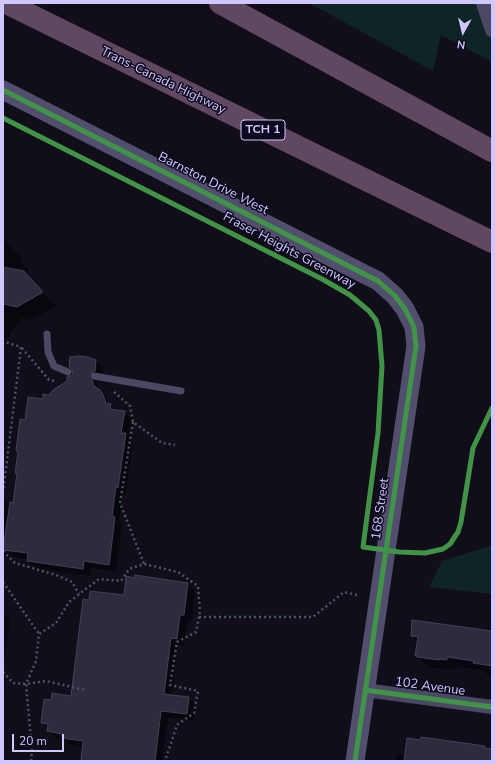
<!DOCTYPE html>
<html>
<head>
<meta charset="utf-8">
<style>
	body { margin:0 }
	#map { position:relative; width:495px; height:764px; overflow:hidden; background:#110e1a; font-family:"Nunito Sans",sans-serif }
	canvas { display:block }
	.frame { position:absolute; inset:0; border:4px solid #d0c7ff; pointer-events:none }
	.north { position:absolute; left:443px; top:12px; width:40px; height:40px; -webkit-text-stroke:3px #0e0a1e; paint-order:stroke; rotate:188deg; font-size:11px; font-weight:700; line-height:16px; text-align:center; color:#d0c7ff }
	.north::after { content:''; display:block; margin:auto; width:14px; height:18px; background:#d0c7ff; clip-path:polygon(50% 0,100% 100%,50% 72%,0 100%) }
	.scale { position:absolute; left:12px; top:734px; width:52px; height:18px; box-sizing:border-box; border:2px solid #d0c7ff; border-top:0; padding-left:5px; font-size:12px; line-height:14px; white-space:nowrap; color:#d0c7ff; -webkit-text-stroke:3px #0e0a1e; paint-order:stroke }
</style>
</head>
<body>
<div id="map">
<canvas width="495" height="764"></canvas>
<div class="frame"></div>
<div class="north">N</div>
<div class="scale">20 m</div>
</div>
<script>
const ctx = document.querySelector('canvas').getContext('2d');
ctx.lineJoin = 'round';
function fill(path, color) {
  ctx.fillStyle = color;
  ctx.fill(path, 'evenodd');
}
function poly(rows) {
  const path = new Path2D();
  for (const r of rows) {
    path.moveTo(r[0], r[1]);
    for (let i = 2; i < r.length; i += 2) path.lineTo(r[i], r[i + 1]);
  }
  return path;
}
function strokePath(path, color, width, dash) {
  ctx.strokeStyle = color;
  ctx.lineWidth = width;
  ctx.lineCap = dash ? 'butt' : 'round';
  ctx.setLineDash(dash || []);
  ctx.stroke(path);
}
function label(font, color, halo, rows, align = 'center') {
  ctx.font = font + ' "Nunito Sans",sans-serif';
  ctx.lineWidth = 3;
  ctx.setLineDash([]);
  ctx.textBaseline = 'middle';
  ctx.strokeStyle = halo;
  ctx.fillStyle = color;
  for (const [text, x, y, turn = 0] of rows) {
    ctx.save();
    ctx.translate(x, y);
    ctx.rotate((+turn || 0) * Math.PI / 180);
    ctx.textAlign = isNaN(turn) ? turn : align;
    if (halo) ctx.strokeText(text, 0, 0);
    ctx.fillText(text, 0, 0);
    ctx.restore();
  }
}
const green = poly([
	[309,3,492,3,492,62,441,35,433,71],
	[492,545,492,594,429,587,442,561]
]);
const shadow = poly([
	[3,238,21,257,20,260,29,271,28,276,56,306,31,320,21,318,20,324,16,324,14,330,11,330,9,338,4,338,4,346],
	[96,361,103,368,102,378,97,381,97,386,100,389,100,392,116,410,124,412,132,419,129,438,133,442,126,495,123,494,119,522,122,525,116,572,91,568,90,576,35,568,28,561,28,559,3,556,3,502,14,504,18,475,16,473,19,453,17,451,26,421,44,400,71,377],
	[188,584,195,591,191,622,187,621,184,646,178,645,172,696,189,698,196,706,194,721,168,717,162,761,82,761,84,747,70,745,65,740,55,738,42,723,51,701,71,697,90,601,125,596],
	[3,613,10,620,3,665],
	[492,632,492,675,485,673,482,670,457,667,457,669,449,669,449,670,429,667,416,655,418,642,412,635],
	[3,677,6,681,4,694,3,694],
	[484,747,487,749,492,750,492,761,395,761,396,753,406,755]
]);
const building = poly([
	[3,267,24,271,43,292,17,307,3,304,3,267],
	[79,356,88,357,96,360,95,371,90,373,89,378,93,381,93,385,100,390,103,395,106,403,111,404,110,409,125,411,121,433,126,433,118,488,116,487,112,516,115,517,109,565,84,561,83,569,27,561,28,553,3,550,10,502,13,503,17,474,15,473,18,452,16,451,20,419,25,420,28,397,43,399,43,394,49,395,53,390,67,381,67,377,71,376,73,374,72,369,69,367,70,357,79,356],
	[135,575,188,583,184,615,180,615,177,639,171,638,164,694,189,697,187,714,161,711,155,761,81,761,83,741,62,738,62,734,47,731,48,724,41,723,44,699,51,700,52,693,71,696,83,599,89,600,90,591,124,595,126,576,135,578,135,575],
	[412,620,492,631,492,666,473,663,474,661,447,657,447,660,439,659,439,660,417,657,417,656,415,656,418,637,411,636,412,620],
	[421,737,485,746,484,748,492,749,492,761,404,761,407,738,420,740,421,737]
]);
const path = poly([
	[22,348,49,380,55,381],
	[114,392,130,406,133,422,162,443,175,445],
	[133,422,120,503,144,564],
	[3,493,21,347,5,342],
	[3,551,15,563,56,575,72,582,79,594],
	[3,582,39,634],
	[199,617,313,617,344,592,357,595],
	[3,672,13,683,26,684,46,681,85,690],
	[31,761,32,751,26,684,36,661,39,634,56,623,69,602,99,579,121,581,129,569,144,564,178,572,198,586,200,611,196,632,177,642,170,685,198,691,194,713,177,725,165,761]
]);
const lane = poly([
	[47,334,48,352,54,366,68,372],
	[94,376,181,391]
]);
const street = poly([
	[483,3,492,30],
	[365,690,492,707]
]);
const secondary = poly([
	[3,90,378,281,395,296,405,309,414,327,416,346,355,761]
]);
const highway = poly([
	[6,3,492,242],
	[220,3,492,151]
]);
const cycleway = poly([
	[3,90,378,281,395,296,405,309,414,327,416,346,355,761],
	[3,118,322,279,350,295,369,311,376,320,379,330,382,366,378,433,363,547,399,552,425,553,443,549,450,544,458,532,461,522,473,448,492,408],
	[365,690,492,707]
]);
const shields = [
	[263,130,44]
];
const shieldNames = [
	["TCH 1",263,130]
];
const streetNames = [
	["Trans-Canada Highway",163,81,26],
	["Barnston Drive West",213,184,27],
	["Fraser Heights Greenway",289,251,28],
	["168 Street",381,509,-82],
	["102 Avenue",430,687,8]
];
fill(green, '#0e2426');
fill(shadow, '#0007');
fill(building, '#2f2b3d');
strokePath(building, '#453f59', 1);
strokePath(path, '#475767', 2.5, [2, 3]);
strokePath(lane, '#4b4863', 7);
strokePath(street, '#4b4863', 14);
strokePath(secondary, '#524f6e', 19);
strokePath(highway, '#604861', 22);
strokePath(cycleway, '#419447', 5);
for (const [x, y, w] of shields) {
  const box = new Path2D();
  box.roundRect(x - w / 2, y - 10, w, 20, 3);
  ctx.fillStyle = '#0e0a1e';
  ctx.fill(box);
  strokePath(box, '#d0c7ff', 1);
}
label('bold 12px', '#d0c7ff', null, shieldNames);
label('13px', '#d0c7ff', '#0e0a1e', streetNames);
</script>
</body>
</html>
